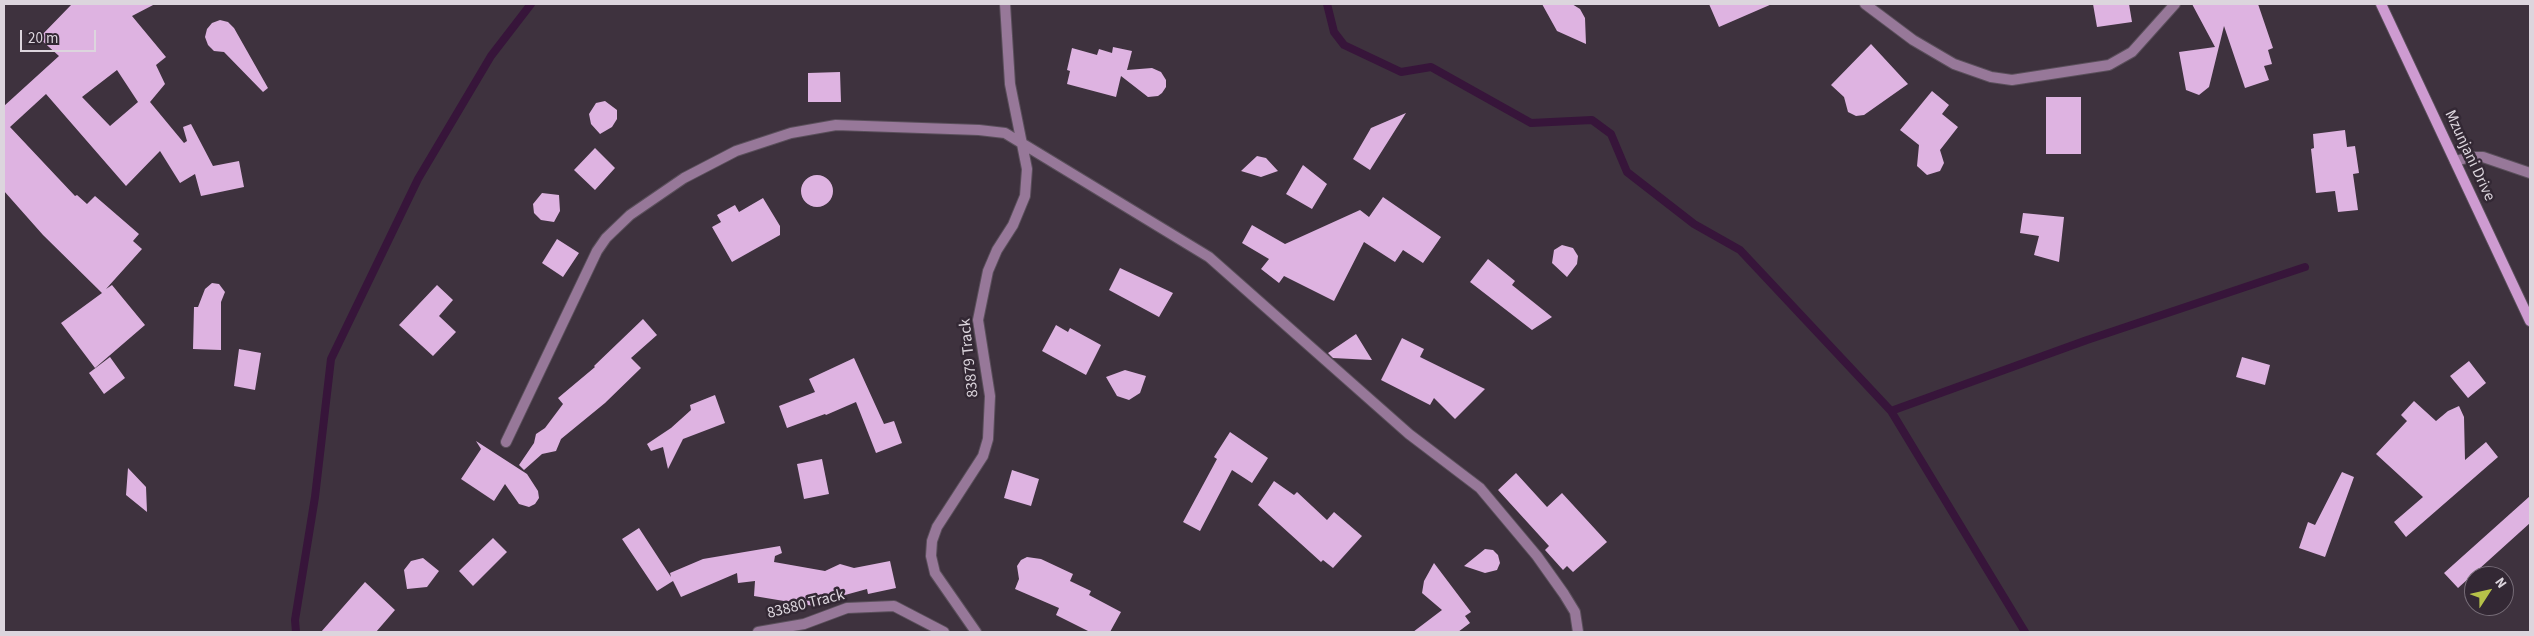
<!DOCTYPE html>
<html>
<head>
<meta charset="utf-8">
<style>
	body { margin:0 }
	#map { position:relative; width:2534px; height:636px; overflow:hidden; background:#3e323e; font-family:"Source Sans 3",sans-serif }
	canvas { display:block }
	.frame { position:absolute; inset:0; border:5px solid #dcd5dd; pointer-events:none }
	.north { position:absolute; left:2464px; top:566px; width:50px; height:50px; box-sizing:border-box; background:#332834; border:1px solid #776d78; border-radius:50%; rotate:55deg; font-size:14px; font-weight:700; line-height:20px; text-align:center; color:#dcd5dd }
	.north::after { content:''; display:block; margin:auto; width:18px; height:22px; background:#b6c149; clip-path:polygon(50% 0,100% 100%,50% 72%,0 100%) }
	.scale { position:absolute; left:20px; top:30px; width:76px; height:22px; box-sizing:border-box; border:2px solid #dcd5dd; border-top:0; padding-left:6px; font-size:15px; line-height:18px; white-space:nowrap; color:#dcd5dd; -webkit-text-stroke:4px #332834; paint-order:stroke }
</style>
</head>
<body>
<div id="map">
<canvas width="2534" height="636"></canvas>
<div class="frame"></div>
<div class="north">N</div>
<div class="scale">20 m</div>
</div>
<script>
const ctx = document.querySelector('canvas').getContext('2d');
ctx.lineJoin = 'round';
function poly(rows) {
  const path = new Path2D();
  for (const r of rows) {
    if (r.length === 3) {
      path.moveTo(r[0] + r[2], r[1]);
      path.arc(r[0], r[1], r[2], 0, 2 * Math.PI);
      continue;
    }
    path.moveTo(r[0], r[1]);
    for (let i = 2; i < r.length; i += 2) path.lineTo(r[i], r[i + 1]);
  }
  return path;
}
function strokePath(path, color, width, dash) {
  ctx.strokeStyle = color;
  ctx.lineWidth = width;
  ctx.lineCap = dash ? 'butt' : 'round';
  ctx.setLineDash(dash || []);
  ctx.stroke(path);
}
function fill(path, color) {
  ctx.fillStyle = color;
  ctx.fill(path, 'evenodd');
}
function label(font, color, halo, rows, align = 'center') {
  ctx.font = font + ' "Source Sans 3",sans-serif';
  ctx.lineWidth = 5;
  ctx.setLineDash([]);
  ctx.textBaseline = 'middle';
  ctx.strokeStyle = halo;
  ctx.fillStyle = color;
  for (const [text, x, y, turn = 0] of rows) {
    ctx.save();
    ctx.translate(x, y);
    ctx.rotate((+turn || 0) * Math.PI / 180);
    ctx.textAlign = isNaN(turn) ? turn : align;
    if (halo) ctx.strokeText(text, 0, 0);
    ctx.fillText(text, 0, 0);
    ctx.restore();
  }
}
const stream = poly([
	[1327,4,1334,32,1344,45,1401,72,1431,67,1531,123,1592,120,1611,134,1627,172,1694,224,1740,250,1891,411,2025,632],
	[1891,411,2087,340,2305,267],
	[296,632,295,620,315,497,331,359,418,179,491,56,531,4]
]);
const building = poly([
	[72,4,155,4,132,16,166,57,156,65,165,84,150,102,184,143,187,141,183,127,191,124,213,166,239,161,244,187,201,196,195,174,180,183,160,151,126,186,46,94,10,127,75,196,77,195,87,204,95,196,139,234,133,241,142,249,106,289,112,285,145,325,95,368,61,323,102,293,43,235,4,191,4,106,59,56,39,38],
	[117,70,138,102,110,126,82,97],
	[1542,4,1572,4,1580,9,1585,18,1586,44,1557,31],
	[1709,4,1772,4,1719,27],
	[2093,4,2129,4,2132,22,2097,27],
	[2192,4,2258,4,2273,48,2268,50,2272,64,2264,66,2269,80,2245,88,2224,26,2209,87,2199,95,2186,90,2179,52,2215,47],
	[220,20,228,22,234,28,268,88,263,92,224,52,214,51,208,45,205,37,207,29,212,23],
	[1871,44,1908,84,1864,115,1856,116,1848,112,1844,97,1831,85],
	[1113,47,1132,51,1127,70,1152,68,1161,72,1166,80,1166,87,1162,93,1158,96,1148,97,1121,76,1116,97,1067,84,1070,71,1067,70,1072,48,1097,55,1099,49,1112,53],
	[840,72,841,102,808,102,808,73],
	[1932,91,1949,105,1942,114,1958,127,1940,150,1944,163,1940,171,1927,175,1917,166,1919,145,1900,130],
	[2046,97,2081,97,2081,154,2046,154],
	[605,101,617,110,617,119,612,127,600,134,591,124,589,114,596,103],
	[1406,113,1370,170,1353,159,1371,128],
	[2345,130,2347,147,2355,146,2359,173,2353,174,2358,210,2338,212,2335,191,2316,193,2311,149,2314,148,2313,134],
	[595,148,615,168,595,190,574,170],
	[1257,156,1266,158,1278,171,1261,177,1241,171],
	[1303,165,1327,184,1312,209,1286,194],
	[817,191,16],
	[542,193,559,195,560,211,554,222,541,220,534,213,533,204],
	[1383,197,1441,237,1423,263,1403,250,1395,262,1364,242,1334,301,1284,276,1279,283,1261,269,1269,259,1242,243,1252,225,1285,244,1360,210,1369,217],
	[763,198,780,226,780,235,732,262,712,227,721,222,717,215,735,205,739,212],
	[2023,213,2064,217,2059,262,2034,255,2039,236,2020,233],
	[557,239,579,253,563,277,542,263],
	[1562,245,1573,248,1578,256,1577,264,1567,277,1552,263,1554,250],
	[1488,259,1515,281,1512,285,1552,317,1532,330,1470,282],
	[1120,268,1173,293,1159,317,1109,290],
	[212,283,219,284,225,292,221,302,221,350,193,349,194,307,198,307,205,289],
	[437,285,453,300,439,316,456,332,433,356,399,325],
	[643,319,657,335,631,358,641,368,605,403,561,439,556,451,542,454,524,470,519,465,534,443,536,434,545,428,563,404,558,398,595,367,594,366],
	[1056,325,1068,332,1070,328,1101,345,1086,375,1042,351],
	[1356,334,1372,360,1333,358,1328,353],
	[1402,338,1424,349,1420,357,1485,389,1455,419,1434,398,1430,405,1381,380],
	[239,349,261,353,255,390,234,386],
	[110,357,125,378,104,394,89,373],
	[2242,357,2270,365,2265,385,2236,377],
	[854,358,884,424,894,421,902,443,876,453,856,402,826,415,825,414,787,428,779,406,815,392,809,379],
	[2469,361,2486,383,2468,398,2450,376],
	[1125,370,1146,376,1140,393,1129,400,1117,396,1106,377],
	[715,395,725,423,683,439,668,469,663,447,651,451,647,444,671,428,691,410,690,405],
	[2414,401,2436,421,2448,411,2459,406,2464,417,2465,460,2486,442,2498,457,2406,537,2394,522,2423,497,2376,454,2407,421,2401,415],
	[1230,432,1268,458,1252,483,1232,470,1200,531,1183,522,1217,459,1214,457],
	[476,441,527,474,538,491,539,498,535,504,529,507,519,504,505,484,494,501,461,479,481,449],
	[822,459,829,494,804,499,797,464],
	[128,468,146,487,147,512,126,495],
	[1012,470,1039,479,1031,506,1004,498],
	[2342,472,2354,477,2325,557,2299,548,2308,522,2315,525],
	[1516,473,1547,507,1562,493,1607,542,1573,572,1567,566,1563,570,1545,550,1549,546,1498,490],
	[1274,481,1294,495,1297,492,1327,520,1334,512,1362,536,1333,568,1323,560,1321,562,1258,505],
	[2530,496,2530,523,2458,588,2444,573],
	[639,528,671,577,670,573,703,559,780,546,782,553,775,556,774,562,825,571,840,564,854,568,890,561,896,588,868,594,867,589,845,595,822,594,820,607,754,596,755,581,738,583,737,573,681,597,673,581,657,591,622,539],
	[493,538,507,552,473,586,459,571],
	[1485,549,1493,550,1498,555,1500,563,1497,570,1485,573,1464,566],
	[1027,557,1041,559,1073,574,1070,581,1091,591,1089,595,1121,612,1110,632,1090,632,1056,615,1059,608,1015,589,1019,579,1017,566,1021,560],
	[423,558,439,571,427,587,407,589,404,570,411,561],
	[1434,563,1471,612,1465,616,1470,623,1458,632,1413,632,1442,610,1422,593,1424,581],
	[365,582,395,610,376,632,321,632]
]);
const minor = poly([
	[1865,4,1913,40,1954,64,1991,77,2012,80,2109,65,2132,52,2175,4],
	[2455,161,2471,157,2483,157,2530,173],
	[506,442,597,251,606,238,630,215,684,178,736,151,791,133,836,125,979,130,1005,133,1209,257,1409,434,1480,488,1537,556,1564,594,1575,612,1578,632],
	[758,632,804,624,847,608,894,606,944,632],
	[976,632,935,573,931,556,932,541,937,527,983,456,988,439,990,396,978,320,988,271,997,250,1013,225,1025,196,1027,169,1010,84,1005,4]
]);
const secondary = poly([
	[2381,4,2530,321]
]);
const streetNames = [
	["Mzunjani Drive",2469,156,65],
	["83879 Track",970,358,-96],
	["83880 Track",806,605,-14]
];
strokePath(stream, '#37153a', 8);
fill(building, '#deb3e1');
strokePath(minor, '#5a4f5b', 12);
strokePath(secondary, '#5a4f5b', 12);
strokePath(minor, '#977899', 10);
strokePath(secondary, '#ce9bd1', 10);
label('16px', '#dcd5dd', '#332834', streetNames);
</script>
</body>
</html>
